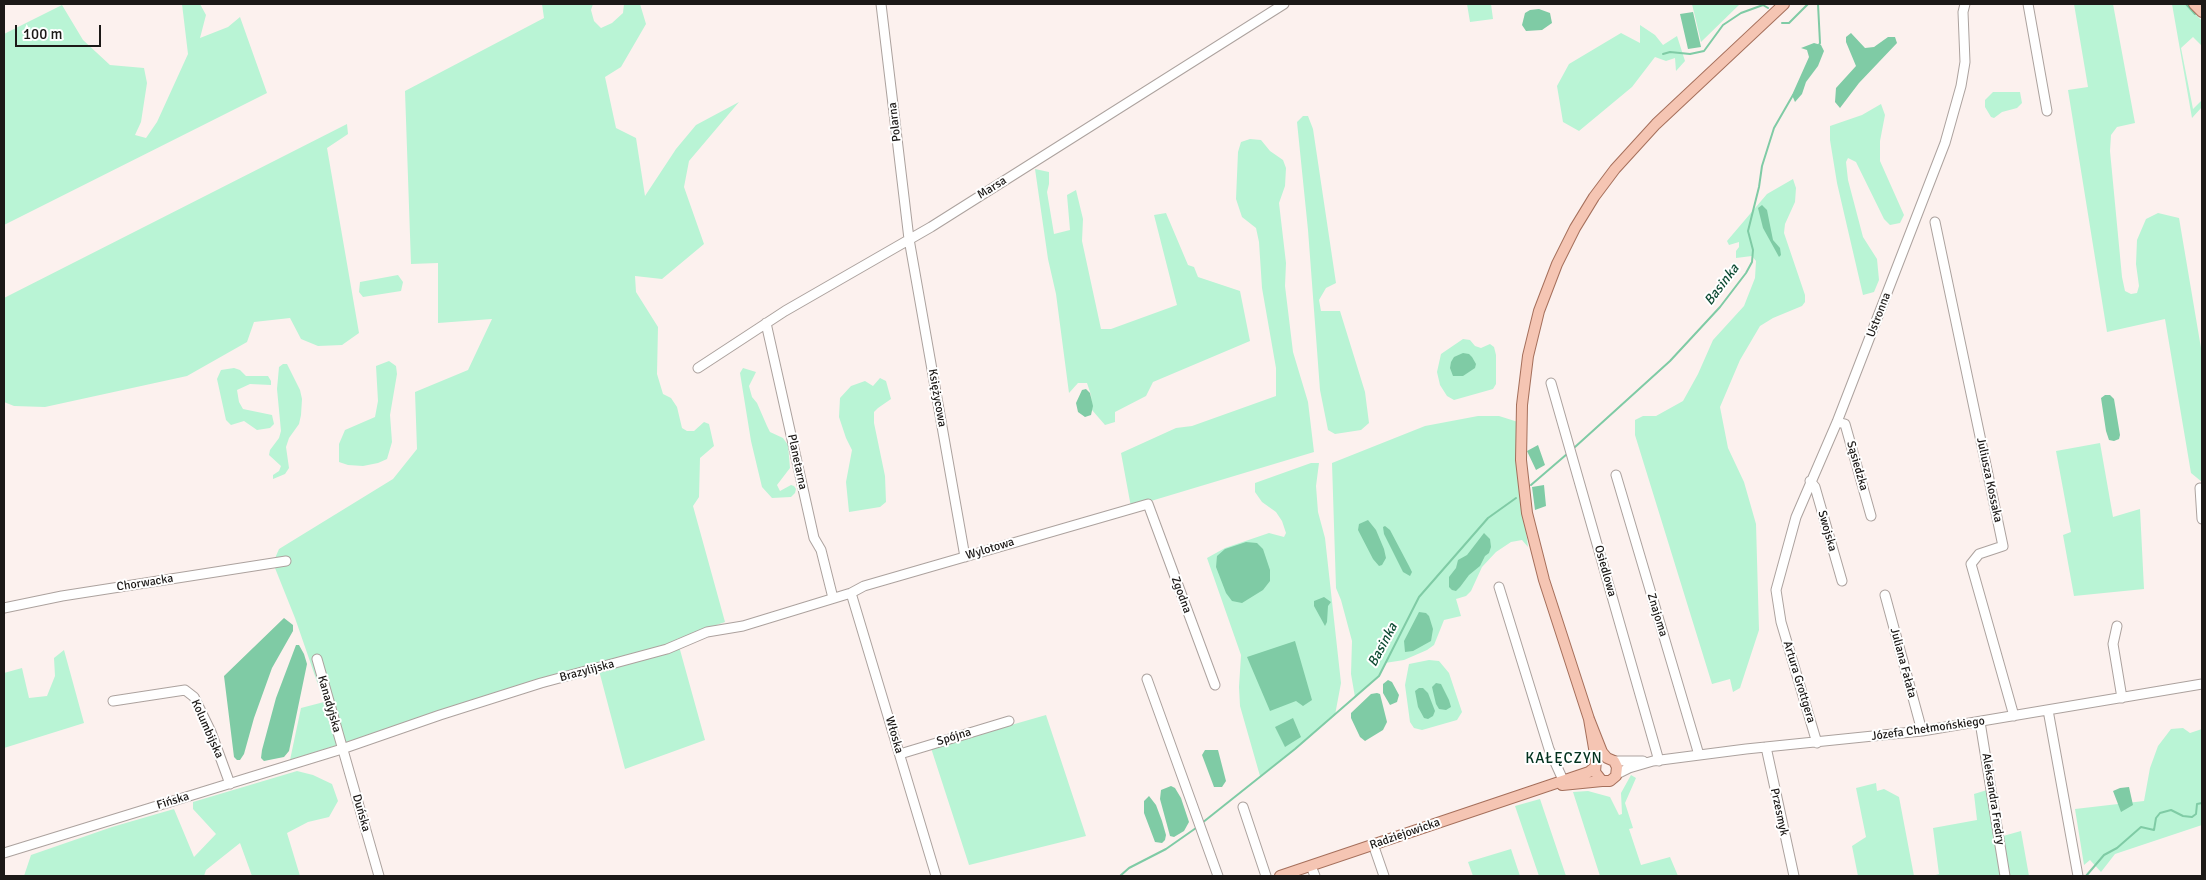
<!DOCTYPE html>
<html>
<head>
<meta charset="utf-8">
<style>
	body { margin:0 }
	#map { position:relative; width:2206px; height:880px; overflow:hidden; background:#fcf1ee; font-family:Signika,sans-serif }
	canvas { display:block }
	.frame { position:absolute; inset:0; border:5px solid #1c1917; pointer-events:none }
	.scale { position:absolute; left:15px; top:25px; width:86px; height:22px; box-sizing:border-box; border:2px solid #1c1917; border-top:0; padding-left:6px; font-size:15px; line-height:18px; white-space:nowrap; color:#1c1917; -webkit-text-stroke:4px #fff; paint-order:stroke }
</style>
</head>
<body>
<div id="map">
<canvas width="2206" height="880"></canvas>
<div class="frame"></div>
<div class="scale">100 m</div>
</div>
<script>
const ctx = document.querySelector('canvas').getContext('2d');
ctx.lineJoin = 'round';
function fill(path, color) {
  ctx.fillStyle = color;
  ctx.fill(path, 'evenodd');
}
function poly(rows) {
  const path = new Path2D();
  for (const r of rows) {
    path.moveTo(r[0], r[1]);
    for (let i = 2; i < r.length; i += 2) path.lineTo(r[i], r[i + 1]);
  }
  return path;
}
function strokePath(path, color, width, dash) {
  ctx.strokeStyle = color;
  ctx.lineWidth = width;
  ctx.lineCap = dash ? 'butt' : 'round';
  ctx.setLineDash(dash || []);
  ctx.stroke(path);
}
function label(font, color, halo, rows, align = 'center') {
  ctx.font = font + ' Signika,sans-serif';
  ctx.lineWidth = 4;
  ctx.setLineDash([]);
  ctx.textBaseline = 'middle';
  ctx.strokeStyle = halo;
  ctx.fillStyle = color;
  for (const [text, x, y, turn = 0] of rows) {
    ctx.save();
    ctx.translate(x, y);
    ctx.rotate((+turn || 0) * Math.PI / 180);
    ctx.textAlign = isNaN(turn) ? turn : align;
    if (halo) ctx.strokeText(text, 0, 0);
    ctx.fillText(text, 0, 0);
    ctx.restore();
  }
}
const green = poly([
	[182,4,200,4,206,15,200,38,228,27,240,17,267,93,4,225,4,34,62,5,83,40,110,65,144,68,147,83,141,122,135,135,146,138,157,122,188,54],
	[542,4,593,4,591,10,594,21,601,28,612,23,623,13,624,4,640,4,646,24,621,67,605,77,616,128,636,138,645,196,676,149,696,125,739,102,689,161,684,187,704,244,662,279,635,276,636,292,658,327,657,374,663,394,671,398,677,407,682,428,687,431,694,431,704,422,709,424,714,446,700,458,699,497,693,506,725,622,677,639,705,740,625,769,597,663,290,760,301,708,324,702,295,618,273,563,279,549,393,479,417,449,415,392,468,370,492,319,438,323,438,263,411,264,405,91,544,18],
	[1467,4,1491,4,1493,19,1470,22],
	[1692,4,1740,4,1701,42],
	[2074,4,2113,4,2135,123,2117,127,2111,135,2110,151,2122,277,2125,291,2131,294,2137,293,2139,286,2136,264,2137,240,2146,219,2158,213,2179,218,2202,354,2202,482,2191,473,2165,319,2107,332,2068,90,2088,87],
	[2172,4,2186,4,2202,21,2202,46,2193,37,2181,48,2193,109,2202,100,2202,107,2192,118],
	[1640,25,1655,35,1663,45,1677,36,1685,61,1676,71,1675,58,1666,61,1655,57,1632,87,1579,131,1563,122,1557,86,1569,64,1621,33,1640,43],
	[1993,92,2020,92,2022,103,2017,108,2002,112,1994,118,1991,117,1985,107,1985,100],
	[1881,104,1885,115,1880,141,1880,161,1904,215,1900,223,1890,225,1884,219,1856,162,1848,158,1846,162,1848,180,1863,237,1877,259,1879,280,1874,292,1863,295,1837,183,1830,140,1830,126,1862,115],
	[1303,116,1308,116,1313,129,1336,283,1326,288,1319,300,1321,311,1340,311,1365,392,1369,423,1361,430,1335,434,1328,430,1320,390,1308,230,1297,122],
	[347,124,348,134,327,148,359,333,342,345,318,346,301,339,290,318,254,322,247,342,187,376,45,407,14,406,4,402,4,298],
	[1250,139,1261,140,1270,151,1283,160,1286,168,1285,186,1279,203,1286,263,1285,286,1293,352,1308,402,1314,452,1131,507,1121,453,1176,428,1192,426,1276,396,1276,368,1262,288,1259,242,1256,228,1242,217,1236,199,1238,152,1241,142],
	[1035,169,1049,172,1049,184,1047,192,1054,234,1070,230,1067,195,1076,190,1083,219,1082,241,1101,329,1111,329,1177,305,1154,215,1166,213,1188,265,1194,267,1198,277,1240,291,1250,341,1153,382,1146,396,1115,412,1115,422,1105,425,1092,410,1091,395,1087,383,1078,383,1069,393,1056,294,1048,259],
	[1793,179,1796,188,1795,202,1785,224,1784,233,1805,295,1805,302,1802,306,1773,318,1760,326,1740,360,1720,407,1728,448,1744,482,1756,524,1759,630,1740,688,1733,692,1730,679,1712,684,1635,435,1635,420,1643,416,1656,416,1683,401,1698,374,1713,340,1744,306,1755,278,1756,261,1752,256,1736,258,1736,251,1739,247,1739,242,1729,245,1727,241,1767,194],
	[398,275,403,282,401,291,363,297,359,292,360,282],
	[1463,339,1470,340,1475,346,1481,348,1490,344,1494,347,1496,355,1496,384,1493,389,1454,400,1447,396,1440,385,1437,372,1441,354],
	[389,361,396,366,397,374,390,415,392,442,387,459,378,463,363,466,348,465,339,462,339,444,345,430,375,417,378,401,376,366],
	[283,364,287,364,300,390,302,399,301,415,299,424,289,438,286,447,289,468,285,474,273,479,273,475,279,471,281,466,269,455,270,450,279,438,281,431,277,389,279,367],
	[234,368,240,370,246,376,268,376,271,381,271,385,250,384,237,390,239,402,243,409,272,415,274,424,270,428,257,430,244,421,231,425,226,420,217,379,221,370],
	[743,368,756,372,749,386,752,397,757,403,767,426,770,432,783,438,788,445,790,468,777,485,780,491,791,485,794,486,796,489,795,493,791,497,772,498,762,487,751,441,740,373],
	[880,378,886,381,891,399,878,408,874,412,874,423,885,476,886,502,880,507,849,512,846,482,852,450,846,438,839,417,840,398,851,386,865,381,873,386],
	[1478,416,1499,416,1518,422,1524,514,1528,547,1522,540,1511,542,1496,552,1482,567,1471,591,1466,596,1456,599,1461,616,1444,620,1434,645,1427,650,1404,660,1385,663,1379,676,1355,697,1351,674,1352,641,1341,600,1336,588,1332,463,1425,426],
	[2100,443,2113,517,2140,509,2144,589,2074,596,2063,535,2071,532,2056,451],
	[1311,463,1319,463,1316,486,1318,512,1325,538,1341,683,1335,715,1295,749,1260,776,1240,706,1239,687,1241,655,1207,558,1225,548,1269,533,1284,537,1286,533,1282,521,1276,512,1262,502,1255,492,1255,483],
	[64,650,84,723,4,748,4,673,22,668,29,698,47,696,55,676,54,658],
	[1429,660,1439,661,1449,673,1462,712,1457,720,1422,730,1414,728,1410,722,1405,685,1409,664],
	[1046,715,1086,836,969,865,931,748],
	[2183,728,2190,733,2202,729,2202,825,2115,854,2101,872,2090,860,2084,865,2075,809,2144,801,2150,768,2158,746,2171,729],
	[297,771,313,775,332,784,338,801,329,817,308,822,287,833,300,876,252,876,240,843,206,870,204,876,24,876,31,855,112,827,174,809,194,857,216,834,193,809,193,802],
	[1631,775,1636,778,1625,803,1633,828,1629,829,1641,865,1670,857,1678,876,1600,876,1573,792,1588,791,1610,797,1619,815,1622,814,1621,793],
	[1876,783,1877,791,1884,789,1899,797,1914,876,1858,876,1852,846,1866,837,1856,788],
	[1987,790,1996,838,2021,831,2029,876,1932,876,1939,874,1933,828,1977,820,1974,794],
	[1540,799,1566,876,1539,876,1515,806],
	[1511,849,1520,876,1473,876,1468,862]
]);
const water = poly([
	[1539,9,1550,13,1552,23,1542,30,1526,31,1522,25,1525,13,1530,10],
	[1693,12,1701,47,1688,49,1680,14],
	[1851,33,1865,48,1874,47,1888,37,1895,37,1897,43,1859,83,1840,108,1835,102,1836,88,1856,66,1846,42,1846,37],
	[1814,43,1821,45,1824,51,1818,66,1806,82,1802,94,1795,102,1792,95,1809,57,1807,50,1801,48],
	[1762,205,1767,210,1773,240,1780,248,1781,255,1779,257,1763,228,1758,208],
	[1463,353,1469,354,1472,357,1476,364,1475,368,1463,376,1453,376,1450,368,1451,362,1454,357],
	[1086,389,1090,393,1093,406,1091,415,1085,417,1078,412,1076,403,1082,390],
	[2105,395,2110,395,2114,399,2120,435,2119,439,2114,441,2109,440,2106,431,2101,398],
	[1538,445,1545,465,1536,470,1527,451],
	[1544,485,1546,506,1535,510,1532,487],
	[1368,520,1376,530,1384,549,1386,558,1382,565,1379,566,1373,559,1358,530,1359,524],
	[1385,526,1390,530,1409,566,1412,572,1410,576,1403,572,1384,534,1383,527],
	[1484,533,1490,539,1491,547,1489,553,1485,556,1480,566,1469,575,1460,587,1456,591,1452,590,1449,587,1449,577,1456,568,1458,560,1467,555],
	[1246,542,1257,543,1263,549,1270,570,1270,581,1263,590,1242,603,1232,601,1226,593,1216,567,1217,556,1225,549],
	[1324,597,1331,602,1328,606,1327,622,1325,626,1314,606,1314,601],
	[1419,612,1426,613,1429,616,1433,629,1431,641,1413,651,1405,652,1404,641],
	[284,618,293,625,293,631,272,668,254,718,244,754,240,760,237,760,234,757,224,676],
	[1295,641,1312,700,1303,706,1296,701,1270,711,1247,657],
	[296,645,299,645,304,654,307,664,289,751,284,757,264,761,261,758,262,750,276,698],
	[1388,680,1392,682,1399,695,1397,702,1390,705,1383,693,1383,684],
	[1436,683,1441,684,1449,700,1451,707,1446,710,1439,709,1436,704,1432,687],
	[1419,688,1423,688,1428,693,1435,711,1433,716,1428,719,1424,718,1418,707,1415,691],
	[1377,693,1380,694,1387,722,1383,730,1365,741,1360,737,1351,718,1351,713,1371,694],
	[1293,718,1301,737,1285,747,1275,727],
	[1205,750,1218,750,1226,781,1222,787,1214,787,1202,755],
	[1171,786,1175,788,1181,798,1189,822,1184,831,1174,837,1170,836,1160,799,1161,790],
	[2129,787,2133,805,2121,812,2113,791,2120,788],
	[1149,796,1156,805,1162,821,1166,835,1165,840,1162,843,1155,842,1144,813,1144,801]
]);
const stream = poly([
	[1818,4,1820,43,1818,47],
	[2186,4,2195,14],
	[1782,23,1789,23,1808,4],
	[1663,54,1670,52,1690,54,1704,51,1723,25,1741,13,1763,5,1768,8],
	[1575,447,1670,361,1720,307,1746,273,1752,262,1753,250,1748,231,1759,187,1762,166,1774,128,1793,95],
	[1531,485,1567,454],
	[1202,823,1295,749,1379,676,1419,597,1488,518,1516,498],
	[1120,876,1129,868,1166,849,1196,828],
	[2086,876,2104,855,2117,848,2141,827,2154,830,2156,818,2160,813,2171,810,2183,816,2192,817,2196,814,2197,804,2202,803]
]);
const minor = poly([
	[881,4,909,239,965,557],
	[2028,4,2047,111],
	[1935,222,2003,546,1979,554,1971,564,2014,716],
	[766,323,814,538,821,550,833,598],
	[698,368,785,311,931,227,1284,4],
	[1551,383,1659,761],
	[1837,422,1845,424,1871,516],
	[1616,475,1699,755],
	[1810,481,1815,487,1842,581],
	[2200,488,2202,519],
	[1499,587,1549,749,1563,780],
	[851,593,936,876],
	[1885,595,1922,731],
	[4,608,62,596,286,561],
	[2117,626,2113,644,2122,698],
	[317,659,379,876],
	[1147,679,1218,876],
	[113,701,185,690,194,697,211,732,230,784],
	[2048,710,2078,876],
	[1980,722,2005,876],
	[1817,743,1781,622,1776,590,1796,517,1837,422,1945,143,1961,86,1965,62,1963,12,1965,4],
	[1766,747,1794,876],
	[900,754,1009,721],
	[1614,761,1643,761],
	[1617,774,1629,768,1653,761,1746,749,1922,731,2202,684],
	[1243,807,1266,876],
	[1373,844,1384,876],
	[4,853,342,749,440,715,541,683,667,649,707,632,743,626,851,593,864,586,1148,504,1215,685],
	[1311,866,1315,876]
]);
const major = poly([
	[2194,4,2202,12],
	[1589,719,1596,760,1595,772,1602,781,1610,781,1616,776,1617,767,1614,761,1607,758,1602,752,1589,719,1544,580,1527,513,1521,460,1522,405,1528,356,1539,311,1557,264,1575,228,1594,197,1615,169,1656,124,1784,4],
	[1562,785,1602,781],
	[1280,876,1589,772,1594,768]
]);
const streetNames = [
	["Polarna",895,122,-97],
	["Marsa",992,188,-32],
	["Ustronna",1879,315,-69],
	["Księżycowa",937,398,80],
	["Planetarna",797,462,78],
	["Sąsiedzka",1857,466,74],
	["Juliusza Kossaka",1989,480,78],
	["Swojska",1827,531,74],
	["Wylotowa",990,549,-17],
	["Osiedlowa",1605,571,74],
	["Chorwacka",145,583,-9],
	["Zgodna",1181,595,70],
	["Znajoma",1657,615,73],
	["Juliana Fałata",1903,663,75],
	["Brazylijska",587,671,-15],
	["Artura Grottgera",1799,682,73],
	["Kanadyjska",329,704,74],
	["Kolumbijska",207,729,66],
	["Józefa Chełmońskiego",1928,729,-8],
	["Włoska",894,735,74],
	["Spójna",954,737,-17],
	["Aleksandra Fredry",1993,799,81],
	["Fińska",173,801,-17],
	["Przesmyk",1779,812,78],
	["Duńska",361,813,74],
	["Radziejowicka",1405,834,-19]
];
const waterNames = [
	["Basinka",1722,285,-53],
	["Basinka",1383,645,-62]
];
const quarterNames = [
	["KAŁĘCZYN",1564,759]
];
fill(green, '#b9f4d5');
fill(water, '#7fcba5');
strokePath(stream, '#7fcba5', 2);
strokePath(minor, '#aca29e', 11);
strokePath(major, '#a56f5b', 12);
strokePath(minor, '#fff', 9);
strokePath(major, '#f5c5b3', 10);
label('12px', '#1c1917', '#fff', streetNames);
label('italic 14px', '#0f4c34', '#fff', waterNames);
ctx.letterSpacing = '1px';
label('15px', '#02321f', '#fff', quarterNames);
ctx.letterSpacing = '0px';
</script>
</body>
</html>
